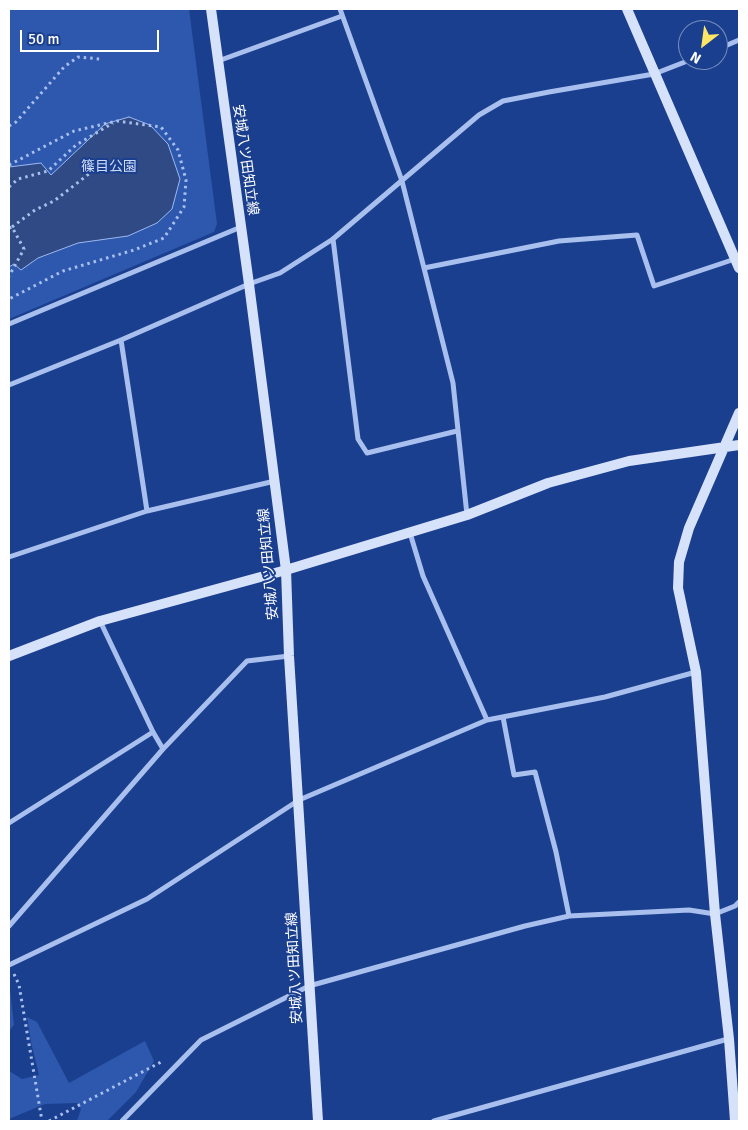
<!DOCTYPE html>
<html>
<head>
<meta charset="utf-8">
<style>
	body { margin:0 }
	#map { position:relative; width:748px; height:1130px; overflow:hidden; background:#1b3f8f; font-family:Signika,sans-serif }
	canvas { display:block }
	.frame { position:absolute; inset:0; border:10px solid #fff; pointer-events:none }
	.north { position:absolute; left:678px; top:20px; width:50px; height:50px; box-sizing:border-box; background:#1b3f8f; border:1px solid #768cbc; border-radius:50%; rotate:210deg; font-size:14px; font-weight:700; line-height:20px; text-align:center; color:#fff }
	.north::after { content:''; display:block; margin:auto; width:18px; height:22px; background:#ffe566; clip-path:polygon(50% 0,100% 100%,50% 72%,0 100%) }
	.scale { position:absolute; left:20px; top:30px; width:139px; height:22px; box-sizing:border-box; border:2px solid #fff; border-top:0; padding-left:6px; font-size:15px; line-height:18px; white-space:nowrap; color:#fff; -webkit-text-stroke:4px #1b3f8f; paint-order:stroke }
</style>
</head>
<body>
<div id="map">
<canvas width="748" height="1130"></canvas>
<div class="frame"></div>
<div class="north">N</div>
<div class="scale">50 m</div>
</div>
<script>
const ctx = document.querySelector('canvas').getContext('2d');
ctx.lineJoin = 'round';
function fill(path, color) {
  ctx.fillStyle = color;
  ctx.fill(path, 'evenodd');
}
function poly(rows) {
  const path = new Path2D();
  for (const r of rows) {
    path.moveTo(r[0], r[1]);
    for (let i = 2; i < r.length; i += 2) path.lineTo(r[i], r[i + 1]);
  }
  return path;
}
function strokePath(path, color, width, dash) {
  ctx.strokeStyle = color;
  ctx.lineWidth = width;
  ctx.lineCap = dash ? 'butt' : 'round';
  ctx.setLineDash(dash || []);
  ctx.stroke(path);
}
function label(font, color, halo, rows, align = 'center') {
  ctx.font = font + ' Signika,"Noto Sans JP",sans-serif';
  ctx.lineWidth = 4;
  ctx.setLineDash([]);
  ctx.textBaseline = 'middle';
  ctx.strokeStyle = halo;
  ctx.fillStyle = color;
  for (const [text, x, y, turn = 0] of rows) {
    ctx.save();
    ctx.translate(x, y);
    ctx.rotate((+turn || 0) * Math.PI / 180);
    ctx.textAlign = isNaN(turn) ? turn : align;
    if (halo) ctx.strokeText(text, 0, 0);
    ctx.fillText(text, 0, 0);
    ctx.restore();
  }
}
const green = poly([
	[9,9,189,9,217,224,214,232,9,319],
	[9,981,14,1025,9,1031],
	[27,1017,37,1022,69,1083,145,1041,154,1061,136,1092,107,1121,77,1121,81,1109,77,1103,45,1104,9,1119,9,1071,22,1079,39,1075,31,1042]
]);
const water = poly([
	[129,117,150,125,168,144,180,179,172,209,157,223,128,236,78,243,38,258,21,270,14,264,9,267,9,167,41,163,51,175,105,124,129,117]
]);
const path = poly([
	[9,126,16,122,64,67,78,57,100,59],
	[9,165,74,131,117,121,161,127,178,150,186,180,184,207,164,238,134,250,63,271,9,299],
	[9,187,18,179,48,171,76,145,113,123],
	[12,227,35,210,54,201,103,163],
	[9,228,12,227,24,249,9,276],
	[14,974,19,985,42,1121],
	[49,1121,163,1061]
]);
const street = poly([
	[340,9,402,181,453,383,467,515],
	[718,49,739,40],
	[218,61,342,16],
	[333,239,358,439,367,453,457,431],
	[424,268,559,241,637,235,654,286,735,259],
	[9,324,241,227],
	[121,340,147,511],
	[9,385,121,340,249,284,280,273,333,239,479,115,503,101,549,92,654,74,690,60],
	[410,533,423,576,487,720],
	[9,557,147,511,275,481],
	[100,621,153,732,163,749],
	[503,717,514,775,535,772,556,852,569,916],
	[9,823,153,732],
	[9,926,163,749,247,661,289,656],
	[9,965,147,899,299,800,487,720,605,697,696,672],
	[122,1121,201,1040,309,986,525,926,569,916,689,910,715,914,735,906,739,902],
	[434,1121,728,1039]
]);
const secondary = poly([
	[211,9,249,284,286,570,289,656,318,1121],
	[627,9,739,268],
	[9,656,100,621,286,570,467,515,548,483,629,461,739,445],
	[735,1121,729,1039,715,914,696,672,678,588,679,562,689,528,739,413]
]);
const streetNames = [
	["安城八ツ田知立線",245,160,82],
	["安城八ツ田知立線",269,564,-95],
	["安城八ツ田知立線",295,968,-93]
];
const parkNames = [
	["篠目公園",109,167]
];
fill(green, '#2e58ad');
fill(water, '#2f4a85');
strokePath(water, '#9cb9f0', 1);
strokePath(path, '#a9c0ee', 3, [2.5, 4]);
strokePath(street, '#a9c0ee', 5);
strokePath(secondary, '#d6e1fa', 10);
label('14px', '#fff', '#1b3f8f', streetNames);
label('14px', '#cfddfa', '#1b3f8f', parkNames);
</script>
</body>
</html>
